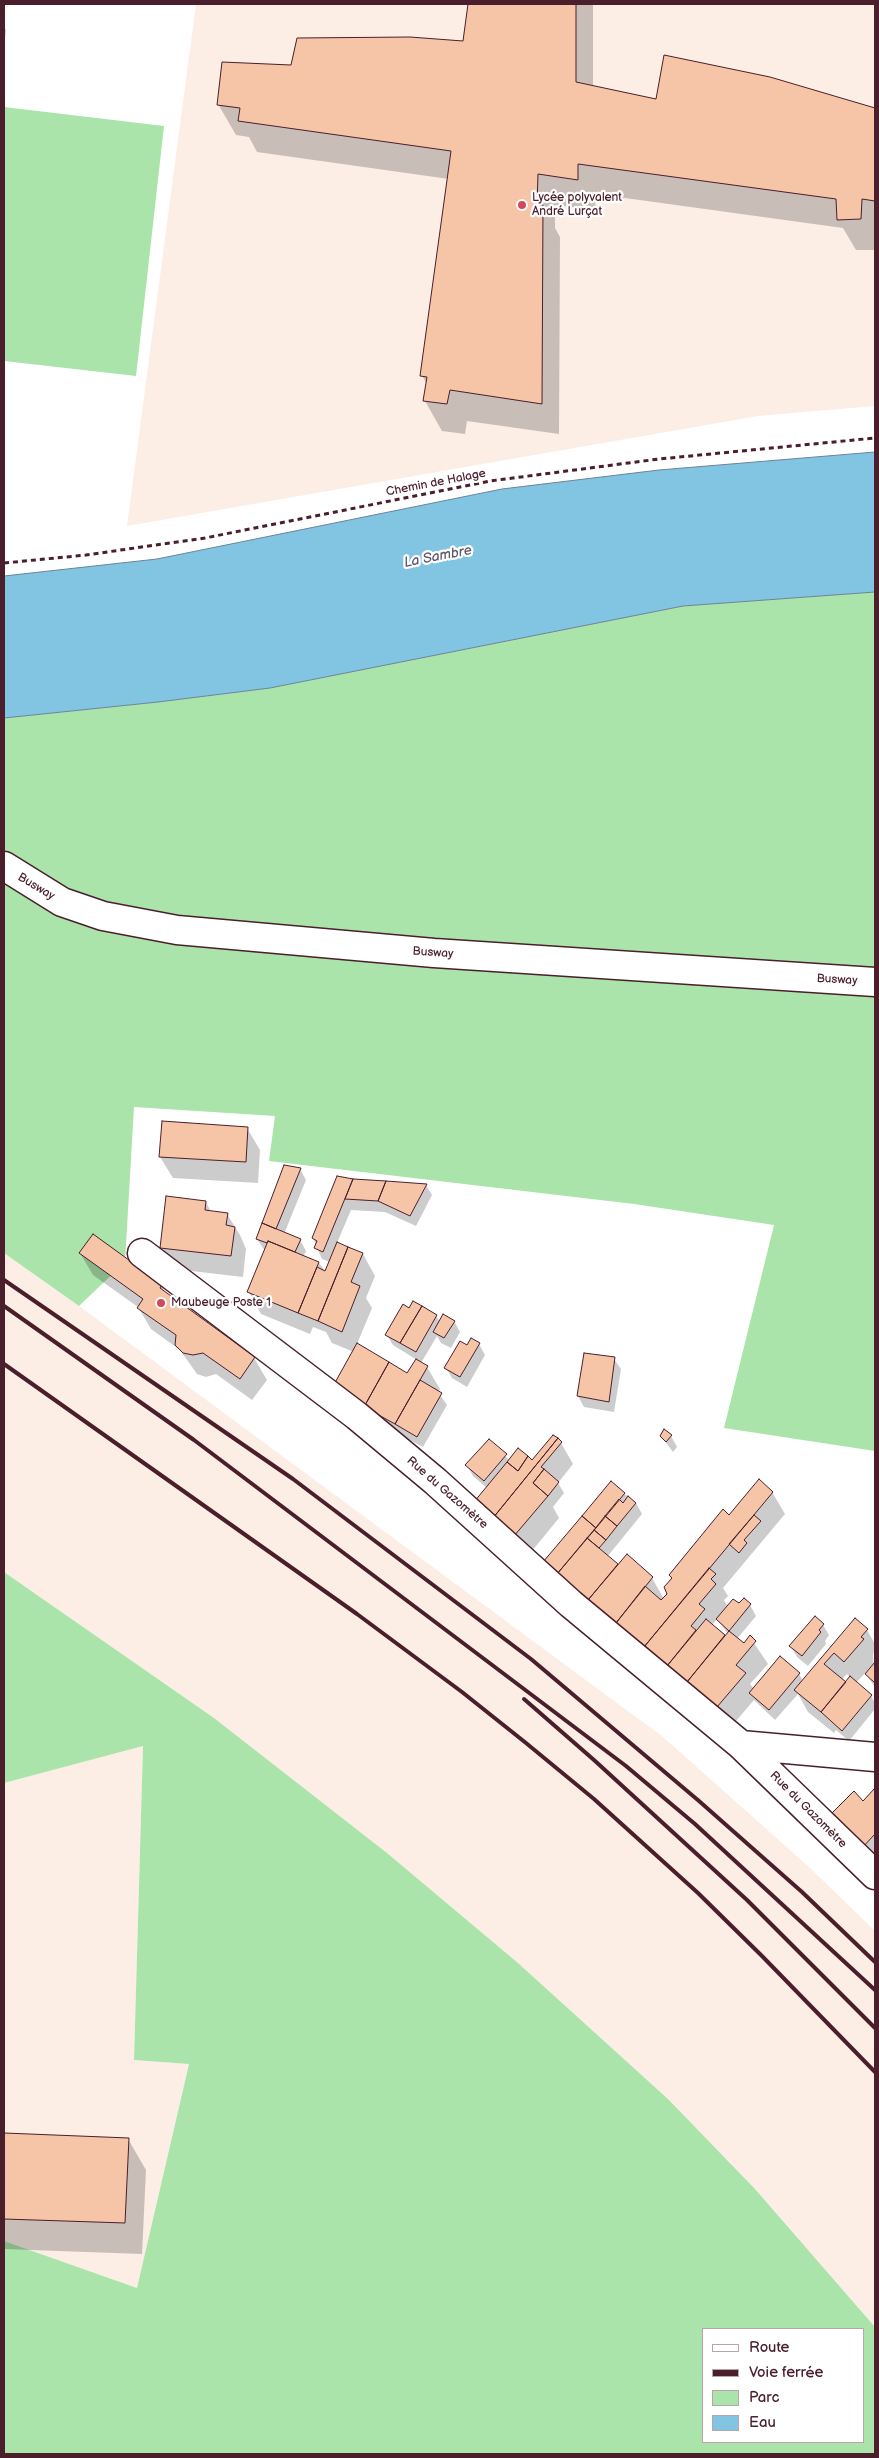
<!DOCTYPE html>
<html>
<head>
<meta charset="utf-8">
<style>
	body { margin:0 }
	#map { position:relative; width:879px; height:2458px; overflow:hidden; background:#fff; font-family:"Balsamiq Sans",sans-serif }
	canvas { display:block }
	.frame { position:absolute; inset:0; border:5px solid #4a1f2b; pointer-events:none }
	.legend { position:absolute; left:702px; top:2328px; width:162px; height:115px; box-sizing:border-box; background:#fff; border:1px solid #b7a5aa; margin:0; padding:6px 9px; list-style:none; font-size:15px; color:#4a1f2b }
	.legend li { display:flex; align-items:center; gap:10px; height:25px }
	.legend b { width:25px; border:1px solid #b7a5aa }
</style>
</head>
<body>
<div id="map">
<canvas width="879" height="2458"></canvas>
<div class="frame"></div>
<ul class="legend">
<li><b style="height:6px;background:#fff"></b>Route</li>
<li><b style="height:6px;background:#4a1f2b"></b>Voie ferrée</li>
<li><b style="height:14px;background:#aae4aa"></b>Parc</li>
<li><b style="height:14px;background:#81c5e2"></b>Eau</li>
</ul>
</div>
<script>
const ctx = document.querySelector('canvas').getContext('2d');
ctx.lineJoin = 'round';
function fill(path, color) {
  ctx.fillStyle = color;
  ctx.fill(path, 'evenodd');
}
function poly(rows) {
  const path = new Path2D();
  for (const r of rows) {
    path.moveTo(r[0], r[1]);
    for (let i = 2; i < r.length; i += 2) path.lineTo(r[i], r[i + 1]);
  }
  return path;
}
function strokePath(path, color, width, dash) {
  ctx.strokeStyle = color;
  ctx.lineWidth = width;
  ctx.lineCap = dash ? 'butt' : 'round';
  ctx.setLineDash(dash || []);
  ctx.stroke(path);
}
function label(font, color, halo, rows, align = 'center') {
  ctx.font = font + ' "Balsamiq Sans",sans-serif';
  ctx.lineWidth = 4.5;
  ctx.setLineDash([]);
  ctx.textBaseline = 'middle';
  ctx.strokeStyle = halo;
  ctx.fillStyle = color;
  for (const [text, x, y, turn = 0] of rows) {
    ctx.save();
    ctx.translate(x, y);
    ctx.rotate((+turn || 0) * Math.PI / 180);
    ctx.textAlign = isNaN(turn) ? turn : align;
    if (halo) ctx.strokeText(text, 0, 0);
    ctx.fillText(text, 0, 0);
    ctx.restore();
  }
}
const built = poly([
	[196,4,875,4,875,406,758,416,127,526],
	[4,1253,79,1306,663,1737,809,1867,875,1931,875,2327,755,2189,668,2099,518,1963,387,1853,214,1718,4,1572],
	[143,1746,134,2060,189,2064,137,2288,4,2241,4,1783]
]);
const green = poly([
	[4,107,164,126,136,376,4,361],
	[875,592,875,1451,724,1428,774,1225,634,1204,269,1161,275,1116,134,1107,125,1262,79,1306,4,1253,4,718,158,702,270,688,683,606],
	[4,1572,214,1718,387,1853,518,1963,668,2099,755,2189,875,2327,875,2454,4,2454,4,2241,137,2288,189,2064,134,2060,143,1746,4,1783],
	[703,2329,863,2329,863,2442,703,2442]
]);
const water = poly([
	[875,452,875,592,683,606,270,688,158,702,4,718,4,576,157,559,502,489,659,470,875,452]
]);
const shadow = poly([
	[470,4,593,4,593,87,657,100,811,89,875,109,875,250,856,250,843,228,596,194,595,210,555,205,555,228,560,237,559,434,467,421,465,434,442,431,425,401,427,385,422,375,449,179,257,152,249,137,236,135,218,104,292,66,464,42],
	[4,26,6,30,4,48],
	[247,1128,260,1150,258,1183,173,1178,160,1157],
	[300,1169,306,1180,284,1234,300,1240,306,1251,303,1257,319,1263,326,1272,330,1262,322,1259,313,1238,338,1177,353,1180,426,1185,432,1195,416,1226,385,1212,351,1210,337,1243,363,1254,375,1276,366,1298,372,1308,357,1344,408,1375,417,1360,393,1345,387,1335,410,1309,436,1316,440,1322,454,1321,460,1332,451,1348,441,1343,437,1336,421,1363,427,1367,440,1389,438,1392,447,1405,423,1447,410,1440,407,1445,346,1410,354,1352,332,1343,326,1332,313,1327,310,1334,261,1314,249,1292,265,1251,257,1239],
	[206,1202,211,1212,227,1214,240,1235,246,1249,243,1277,174,1269,162,1247],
	[80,1253,161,1285,166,1294,254,1358,267,1380,252,1400,216,1374,206,1377,197,1374,180,1350,151,1329,138,1307,93,1275],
	[479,1344,485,1355,467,1387,452,1378,446,1368,467,1347],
	[614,1359,621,1369,614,1412,584,1407,578,1396],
	[661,1436,671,1436,677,1447,673,1452],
	[489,1440,509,1460,532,1461,561,1443,573,1464,558,1483,564,1493,553,1507,559,1518,527,1557,487,1488,473,1476,467,1465],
	[611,1483,636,1503,642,1514,607,1557,618,1566,652,1578,664,1599,730,1516,772,1492,785,1514,723,1588,728,1596,724,1600,728,1607,750,1605,756,1616,737,1639,744,1645,750,1637,768,1664,750,1684,754,1689,781,1658,799,1674,803,1681,855,1620,867,1630,875,1644,873,1657,875,1687,865,1673,856,1683,871,1696,875,1703,875,1709,849,1741,836,1730,834,1733,808,1712,798,1694,775,1720,754,1700,730,1728,565,1585],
	[717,1619,728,1634,725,1638,712,1625],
	[847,1674,851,1678,846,1684,841,1680],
	[823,1625,829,1635,825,1641,826,1644,808,1666,797,1657,791,1646],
	[875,1790,875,1868,842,1838,863,1802],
	[4,2135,128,2139,146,2170,142,2254,4,2249]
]);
const building = poly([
	[468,4,576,4,576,82,656,99,664,55,770,77,875,108,875,201,862,199,861,219,837,220,836,199,578,164,578,180,538,174,537,205,543,205,542,404,450,390,447,404,423,401,427,377,420,376,451,151,238,121,240,108,217,105,222,62,291,65,297,38,410,37,463,41,468,4],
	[162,1121,248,1127,246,1162,159,1157,162,1121],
	[284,1165,301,1168,276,1229,262,1223,284,1165],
	[337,1176,353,1179,323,1252,314,1248,317,1241,312,1238,337,1176],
	[353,1179,386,1181,378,1201,345,1199,353,1179],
	[386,1181,427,1184,410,1216,378,1201,386,1181],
	[166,1196,206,1201,205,1210,228,1213,226,1225,235,1227,231,1256,160,1248,166,1196],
	[262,1223,301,1239,295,1252,268,1241,267,1243,256,1239,262,1223],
	[93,1234,162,1284,160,1288,255,1357,240,1379,203,1353,193,1355,183,1353,175,1345,176,1335,137,1308,143,1299,79,1253,93,1234],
	[268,1241,319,1262,298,1313,247,1292,268,1241],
	[337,1242,348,1247,318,1321,298,1313,317,1267,325,1271,337,1242],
	[348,1247,363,1253,351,1282,360,1286,342,1332,318,1321,348,1247],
	[413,1301,422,1306,400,1343,385,1335,403,1304,409,1308,413,1301],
	[422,1306,437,1315,416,1352,400,1343,422,1306],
	[443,1314,455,1321,444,1338,433,1332,443,1314],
	[471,1338,480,1343,460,1377,444,1368,460,1341,467,1345,471,1338],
	[357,1343,389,1362,364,1407,332,1388,357,1343],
	[584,1353,615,1357,609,1402,577,1396,584,1353],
	[416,1359,428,1366,395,1424,364,1407,389,1362,407,1373,416,1359],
	[420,1380,442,1393,417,1437,395,1424,420,1380],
	[664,1429,672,1435,666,1442,660,1436,664,1429],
	[553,1435,558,1438,493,1518,474,1502,507,1462,518,1471,528,1456,532,1460,553,1435],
	[558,1438,562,1442,541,1467,544,1469,533,1483,548,1496,514,1536,493,1518,558,1438],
	[489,1439,507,1454,484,1481,465,1465,489,1439],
	[518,1448,528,1456,518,1471,507,1462,518,1448],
	[544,1469,559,1482,548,1496,533,1483,544,1469],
	[759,1479,773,1492,644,1647,616,1623,645,1586,661,1600,667,1594,664,1587,672,1578,669,1575,723,1509,729,1515,759,1479],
	[611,1481,625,1493,596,1528,582,1516,611,1481],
	[628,1496,636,1503,617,1526,605,1516,619,1499,623,1503,628,1496],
	[754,1515,761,1521,744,1540,747,1543,739,1553,729,1544,754,1515],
	[582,1516,596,1528,557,1574,543,1562,582,1516],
	[605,1516,617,1526,606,1540,594,1530,605,1516],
	[594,1530,606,1540,599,1548,587,1538,594,1530],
	[587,1538,618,1564,588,1600,557,1574,587,1538],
	[627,1554,653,1577,616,1623,588,1600,627,1554],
	[709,1568,716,1574,711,1579,716,1584,699,1604,705,1609,691,1626,696,1630,667,1666,644,1647,709,1568],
	[744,1598,751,1604,729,1631,716,1619,733,1599,739,1603,744,1598],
	[815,1616,824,1624,819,1630,821,1632,802,1656,789,1646,815,1616],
	[855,1618,868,1629,861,1637,864,1639,844,1662,834,1653,824,1664,846,1682,821,1712,794,1690,855,1618],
	[706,1619,725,1635,687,1682,667,1666,706,1619],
	[729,1631,744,1643,750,1635,756,1641,736,1665,746,1673,717,1707,687,1682,729,1631],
	[780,1656,800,1673,769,1710,749,1693,780,1656],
	[875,1662,875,1683,865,1674,875,1662],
	[850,1676,872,1695,842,1731,821,1712,850,1676],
	[875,1788,875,1834,862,1848,828,1817,854,1791,863,1801,875,1788],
	[4,2133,129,2138,125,2223,4,2219,4,2133]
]);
const path = poly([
	[4,563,86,555,205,538,490,481,659,459,875,438]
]);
const minor = poly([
	[4,866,62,902,103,916,177,930,434,953,875,982],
	[142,1253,357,1416,435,1481,571,1604,741,1745,875,1875],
	[741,1745,875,1757]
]);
const rail = poly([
	[4,1280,293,1479,531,1659,699,1801,802,1892,875,1962],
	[4,1306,194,1440,626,1766,695,1824,875,1990],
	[4,1364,357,1614,462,1692,526,1743,594,1799,698,1893,762,1956,875,2072],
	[524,1699,594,1760,747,1900,875,2028]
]);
const markers = [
	[522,205,5,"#d1495b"],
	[161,1303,5,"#d1495b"]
];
const poiNames = [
	["Lycée polyvalent",532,198],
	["André Lurçat",532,212],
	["Maubeuge Poste 1",171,1303]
];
const streetNames = [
	["Chemin de Halage",436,483,-11],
	["Busway",36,887,31],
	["Busway",433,953,4],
	["Busway",837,980,3],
	["Rue du Gazomètre",447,1493,41],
	["Rue du Gazomètre",808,1810,45]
];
const waterNames = [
	["La Sambre",438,557,-11]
];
fill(built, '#fcede5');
fill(green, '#aae4aa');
fill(water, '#81c5e2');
strokePath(water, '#6b8399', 1);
fill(shadow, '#0003');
fill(building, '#f6c4a7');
strokePath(building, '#4a1f2b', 1);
strokePath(minor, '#4a1f2b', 31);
strokePath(path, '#4a1f2b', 3, [5, 4]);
strokePath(minor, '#fff', 28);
strokePath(rail, '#4a1f2b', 4);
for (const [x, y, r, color] of markers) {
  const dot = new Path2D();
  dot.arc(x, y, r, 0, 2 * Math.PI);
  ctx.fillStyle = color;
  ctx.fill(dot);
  strokePath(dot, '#fff', 2);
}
label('12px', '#4a1f2b', '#fff', poiNames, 'left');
label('12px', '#4a1f2b', '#fff', streetNames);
label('italic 14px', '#5d596b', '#fff', waterNames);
</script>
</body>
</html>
